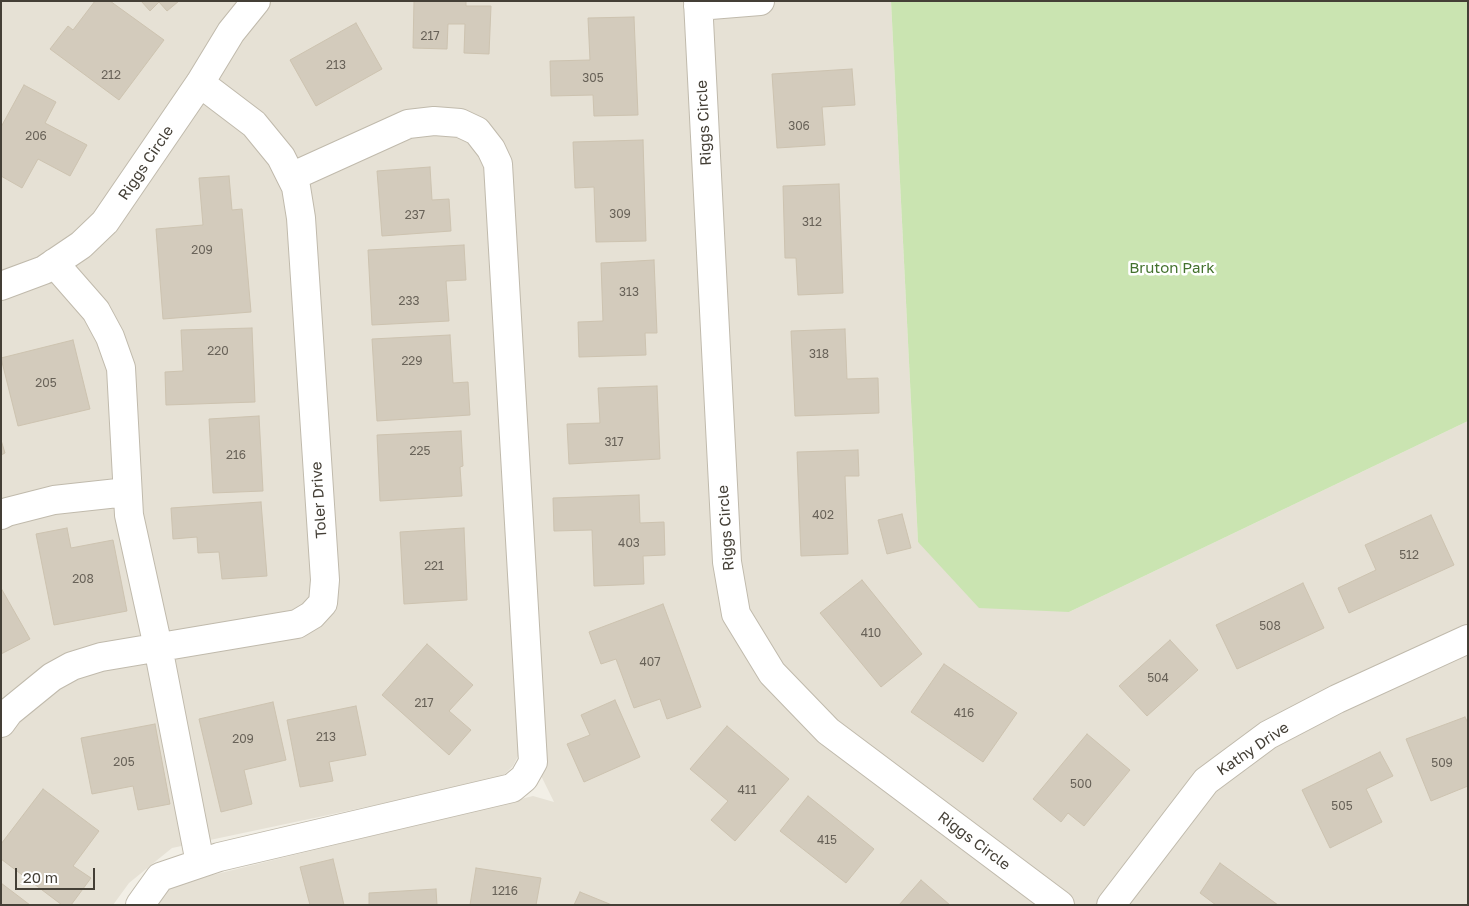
<!DOCTYPE html>
<html>
<head>
<meta charset="utf-8">
<style>
	body { margin:0 }
	#map { position:relative; width:1469px; height:906px; overflow:hidden; background:#f2efe6; font-family:"Golos Text",sans-serif }
	canvas { display:block }
	.frame { position:absolute; inset:0; border:2px solid #443f36; pointer-events:none }
	.scale { position:absolute; left:15px; top:868px; width:80px; height:22px; box-sizing:border-box; border:2px solid #443f36; border-top:0; padding-left:6px; font-size:15px; line-height:18px; white-space:nowrap; color:#443f36; -webkit-text-stroke:4px #fff; paint-order:stroke }
</style>
</head>
<body>
<div id="map">
<canvas width="1469" height="906"></canvas>
<div class="frame"></div>
<div class="scale">20 m</div>
</div>
<script>
const ctx = document.querySelector('canvas').getContext('2d');
ctx.lineJoin = 'round';
function fill(path, color) {
  ctx.fillStyle = color;
  ctx.fill(path, 'evenodd');
}
function poly(rows) {
  const path = new Path2D();
  for (const r of rows) {
    path.moveTo(r[0], r[1]);
    for (let i = 2; i < r.length; i += 2) path.lineTo(r[i], r[i + 1]);
  }
  return path;
}
function strokePath(path, color, width, dash) {
  ctx.strokeStyle = color;
  ctx.lineWidth = width;
  ctx.lineCap = dash ? 'butt' : 'round';
  ctx.setLineDash(dash || []);
  ctx.stroke(path);
}
function label(font, color, halo, rows, align = 'center') {
  ctx.font = font + ' "Golos Text",sans-serif';
  ctx.lineWidth = 5;
  ctx.setLineDash([]);
  ctx.textBaseline = 'middle';
  ctx.strokeStyle = halo;
  ctx.fillStyle = color;
  for (const [text, x, y, turn = 0] of rows) {
    ctx.save();
    ctx.translate(x, y);
    ctx.rotate((+turn || 0) * Math.PI / 180);
    ctx.textAlign = isNaN(turn) ? turn : align;
    if (halo) ctx.strokeText(text, 0, 0);
    ctx.fillText(text, 0, 0);
    ctx.restore();
  }
}
const residential = poly([
	[1,1,891,1,918,542,1069,612,1468,421,1468,905,154,905,172,885,533,796,554,802,523,739,519,754,513,766,505,774,494,780,172,848,129,883,113,905,1,905]
]);
const green = poly([
	[891,1,1468,1,1468,421,1069,612,979,608,918,542]
]);
const building = poly([
	[95,1,110,1,164,40,119,100,50,49,68,26,73,30,95,1],
	[141,1,179,1,167,11,159,2,150,11,141,1],
	[414,1,466,1,466,6,491,6,489,54,464,53,465,24,448,24,447,49,413,48,414,1],
	[634,17,638,115,594,116,593,95,551,96,550,61,590,60,588,18,634,17],
	[356,23,382,69,316,106,290,60,356,23],
	[852,69,855,105,822,107,825,145,777,148,772,74,852,69],
	[24,85,56,102,45,123,87,145,70,176,38,159,22,188,1,176,1,127,24,85],
	[643,140,646,241,596,242,594,187,575,188,573,142,643,140],
	[430,167,432,200,449,199,451,231,382,236,377,171,430,167],
	[229,176,232,210,242,209,251,312,163,319,156,229,203,225,199,178,229,176],
	[839,184,843,293,798,295,796,258,785,258,783,186,839,184],
	[464,245,466,280,446,281,449,321,372,325,368,250,464,245],
	[654,260,657,333,645,333,646,355,579,357,578,322,603,321,601,263,654,260],
	[252,328,255,402,166,405,165,372,183,371,181,330,252,328],
	[845,329,847,379,878,378,879,413,795,416,791,331,845,329],
	[450,335,453,383,468,382,470,415,377,421,372,339,450,335],
	[73,340,90,409,18,426,1,358,73,340],
	[657,386,660,459,569,464,567,424,600,423,598,388,657,386],
	[259,416,263,491,213,493,209,419,259,416],
	[461,431,463,466,460,467,462,496,380,501,377,435,461,431],
	[1,440,5,453,1,455,1,440],
	[858,450,859,476,845,476,848,554,801,556,797,452,858,450],
	[639,495,640,523,664,522,665,555,643,556,644,584,594,586,592,530,554,531,553,498,639,495],
	[261,502,267,576,222,579,219,552,198,553,197,537,173,539,171,508,261,502],
	[902,514,911,548,887,554,878,520,902,514],
	[1431,515,1454,565,1349,613,1338,588,1376,570,1365,545,1431,515],
	[67,528,71,548,113,540,127,611,54,625,36,534,67,528],
	[464,528,467,600,404,604,400,532,464,528],
	[862,580,922,654,881,687,820,613,862,580],
	[1303,583,1324,628,1237,669,1216,625,1303,583],
	[1,588,30,639,1,654,1,588],
	[663,604,701,707,667,719,660,699,634,708,616,659,601,664,589,632,663,604],
	[1170,640,1198,670,1147,716,1119,686,1170,640],
	[427,644,473,685,449,711,471,730,449,755,382,695,427,644],
	[944,664,1017,713,983,762,911,712,944,664],
	[615,700,640,757,584,782,567,744,590,735,581,715,615,700],
	[273,702,286,760,244,770,252,804,221,812,199,719,273,702],
	[356,706,366,755,329,762,333,781,300,787,287,720,356,706],
	[1465,717,1468,723,1468,786,1431,801,1406,739,1465,717],
	[155,724,170,804,138,810,133,786,92,794,81,738,155,724],
	[727,726,789,779,735,841,711,820,728,801,690,769,727,726],
	[1087,734,1130,770,1084,826,1068,813,1061,822,1033,799,1087,734],
	[1380,752,1393,776,1366,789,1382,822,1330,848,1302,790,1380,752],
	[43,789,99,831,73,866,91,878,71,905,62,905,1,859,1,844,43,789],
	[808,796,874,849,846,883,780,831,808,796],
	[333,859,344,905,310,905,300,867,333,859],
	[1220,863,1278,905,1216,905,1200,893,1220,863],
	[476,868,541,878,536,905,470,905,476,868],
	[921,880,950,905,899,905,921,880],
	[1,883,30,905,1,905,1,883],
	[436,889,437,905,369,905,369,893,436,889],
	[580,892,612,905,574,905,580,892]
]);
const minor = poly([
	[698,1,727,562,736,614,772,673,828,731,1060,905],
	[698,6,760,1],
	[54,263,96,311,110,337,121,368,129,515,158,647,200,863],
	[1,286,44,270,81,245,105,222,200,83,231,32,256,1],
	[1,515,7,512,54,500,127,492],
	[1,723,9,712,52,677,72,666,101,657,297,624,312,615,323,603,325,580,301,218,296,187,281,157,254,124,200,83],
	[140,905,160,877,219,857,512,788,524,778,533,762,498,164,491,149,477,131,460,123,434,121,408,124,291,177],
	[1111,905,1206,781,1268,735,1337,699,1468,639]
]);
const numberNames = [
	["217",430,36],
	["213",336,65],
	["212",111,75],
	["305",593,78],
	["306",799,126],
	["206",36,136],
	["309",620,214],
	["237",415,215],
	["312",812,222],
	["209",202,250],
	["313",629,292],
	["233",409,301],
	["220",218,351],
	["318",819,354],
	["229",412,361],
	["205",46,383],
	["317",614,442],
	["225",420,451],
	["216",236,455],
	["402",823,515],
	["403",629,543],
	["512",1409,555],
	["221",434,566],
	["208",83,579],
	["508",1270,626],
	["410",871,633],
	["407",650,662],
	["504",1158,678],
	["217",424,703],
	["416",964,713],
	["213",326,737],
	["209",243,739],
	["205",124,762],
	["509",1442,763],
	["500",1081,784],
	["411",747,790],
	["505",1342,806],
	["415",827,840],
	["1216",505,891]
];
const streetNames = [
	["Riggs Circle",704,123,-93],
	["Riggs Circle",146,163,-56],
	["Toler Drive",319,500,-94],
	["Riggs Circle",726,528,-94],
	["Kathy Drive",1253,749,-34],
	["Riggs Circle",974,841,37]
];
const parkNames = [
	["Bruton Park",1172,268]
];
fill(residential, '#e6e1d5');
fill(green, '#cae4b1');
fill(building, '#d3cbbc');
strokePath(building, '#cdc3b0', 1);
strokePath(minor, '#c0baac', 30);
strokePath(minor, '#fff', 28);
label('12px', '#686258', null, numberNames);
label('15px', '#443f36', '#fff', streetNames);
label('15px', '#43722d', '#fff', parkNames);
</script>
</body>
</html>
